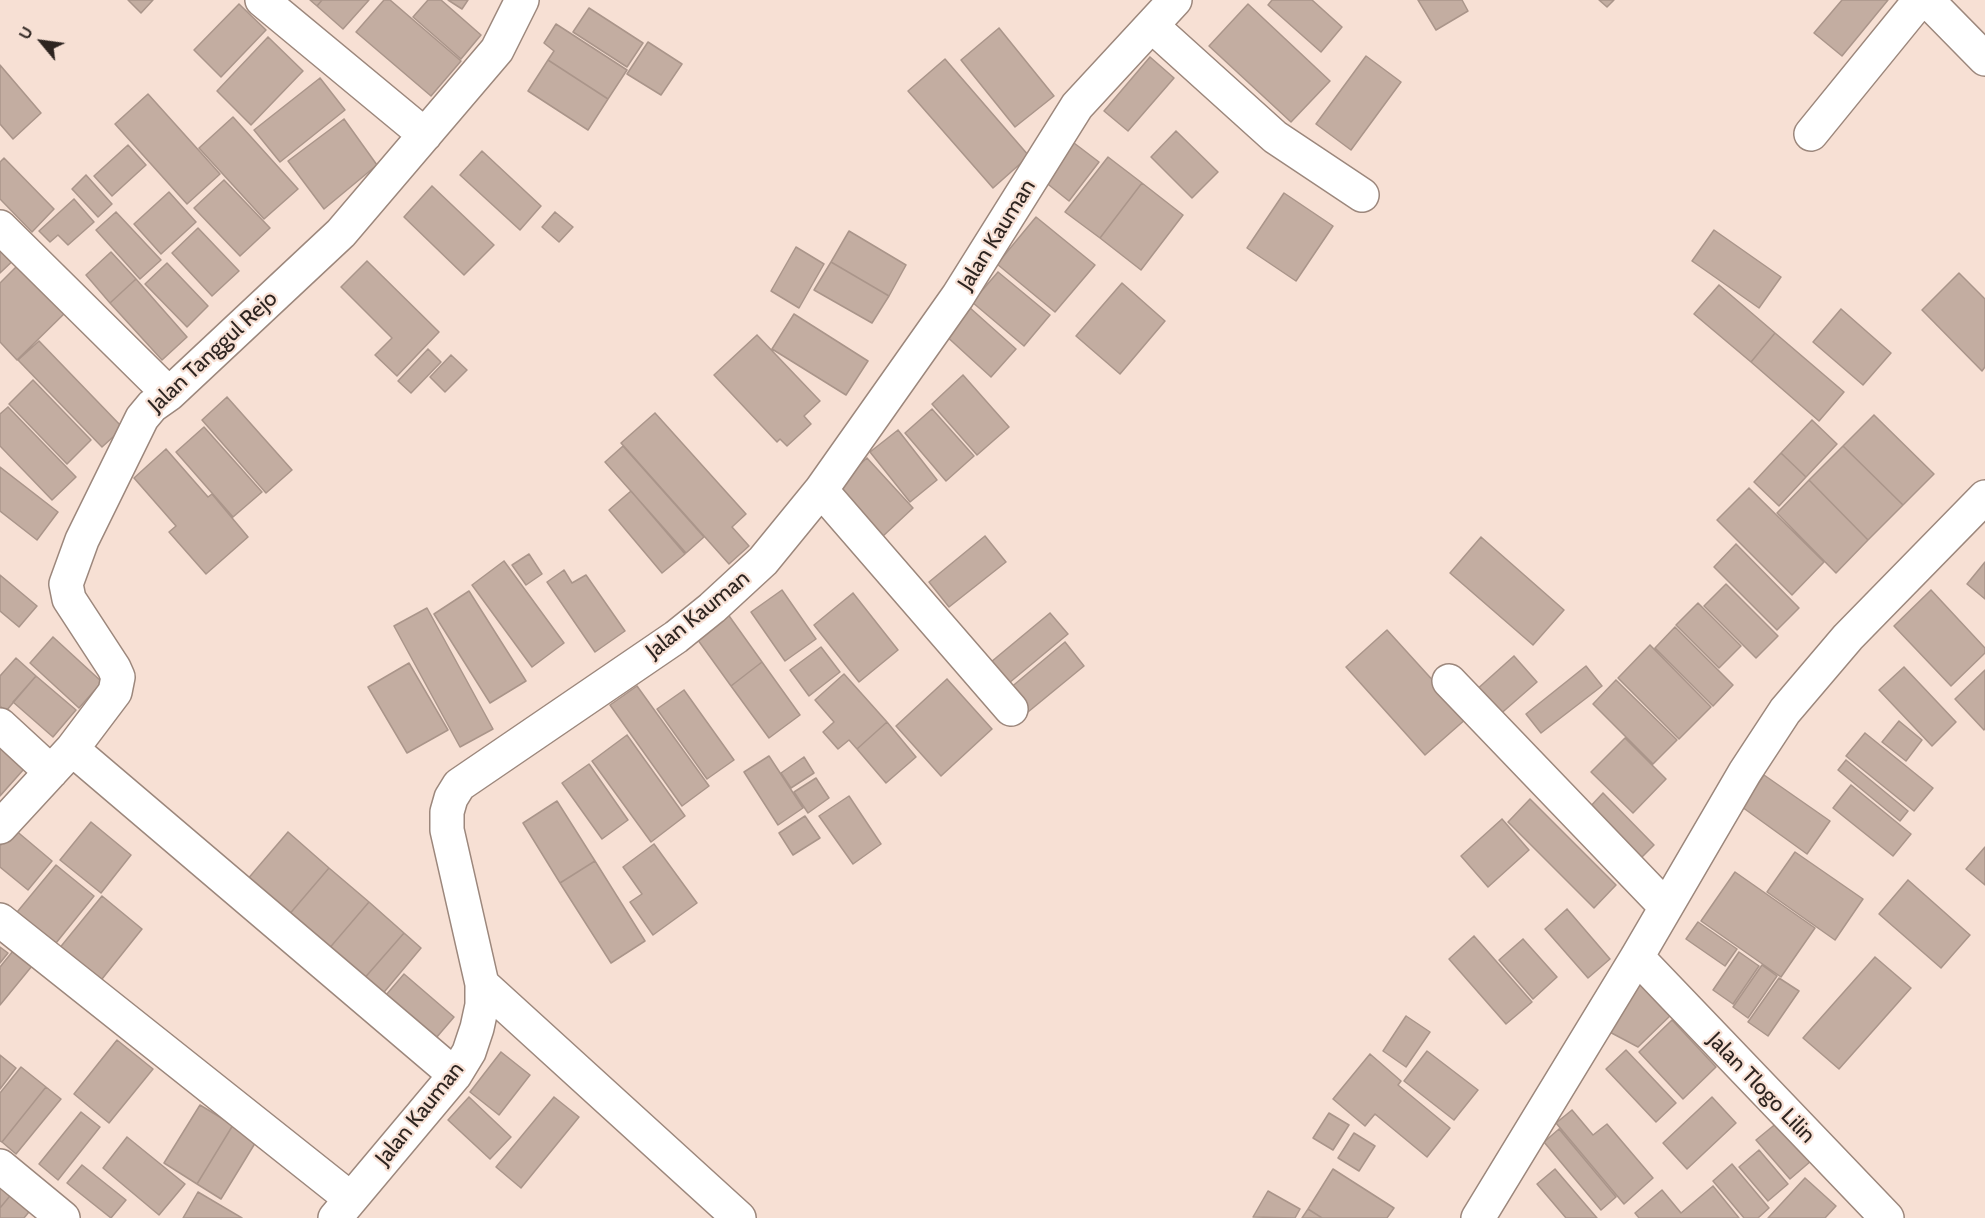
<!DOCTYPE html>
<html>
<head>
<meta charset="utf-8">
<style>
	body { margin:0 }
	#map { position:relative; width:1985px; height:1218px; overflow:hidden; background:#f7e0d4; font-family:Cabin,sans-serif }
	canvas { display:block }
	.north { position:absolute; left:12px; top:12px; width:60px; height:60px; -webkit-text-stroke:4px #f7e0d4; paint-order:stroke; rotate:299deg; font-size:16px; font-weight:700; line-height:24px; text-align:center; color:#2d2420 }
	.north::after { content:''; display:block; margin:auto; width:21px; height:27px; background:#2d2420; clip-path:polygon(50% 0,100% 100%,50% 72%,0 100%) }
</style>
</head>
<body>
<div id="map">
<canvas width="1985" height="1218"></canvas>
<div class="north">U</div>
</div>
<script>
const ctx = document.querySelector('canvas').getContext('2d');
ctx.lineJoin = 'round';
function fill(path, color) {
  ctx.fillStyle = color;
  ctx.fill(path, 'evenodd');
}
function poly(rows) {
  const path = new Path2D();
  for (const r of rows) {
    path.moveTo(r[0], r[1]);
    for (let i = 2; i < r.length; i += 2) path.lineTo(r[i], r[i + 1]);
  }
  return path;
}
function strokePath(path, color, width, dash) {
  ctx.strokeStyle = color;
  ctx.lineWidth = width;
  ctx.lineCap = dash ? 'butt' : 'round';
  ctx.setLineDash(dash || []);
  ctx.stroke(path);
}
function label(font, color, halo, rows, align = 'center') {
  ctx.font = font + ' Cabin,sans-serif';
  ctx.lineWidth = 4.5;
  ctx.setLineDash([]);
  ctx.textBaseline = 'middle';
  ctx.strokeStyle = halo;
  ctx.fillStyle = color;
  for (const [text, x, y, turn = 0] of rows) {
    ctx.save();
    ctx.translate(x, y);
    ctx.rotate((+turn || 0) * Math.PI / 180);
    ctx.textAlign = isNaN(turn) ? turn : align;
    if (halo) ctx.strokeText(text, 0, 0);
    ctx.fillText(text, 0, 0);
    ctx.restore();
  }
}
const building = poly([
	[128,0,153,0,141,13,128,0],
	[310,0,322,0,317,6,310,0],
	[322,0,369,0,343,29,317,6,322,0],
	[384,0,390,0,461,61,431,96,356,32,384,0],
	[428,0,441,0,481,35,461,59,413,17,428,0],
	[448,0,468,0,462,9,448,0],
	[1272,0,1312,0,1342,27,1321,52,1268,5,1272,0],
	[1418,0,1462,0,1468,11,1436,30,1418,0],
	[1599,0,1614,0,1607,7,1599,0],
	[1842,0,1888,0,1842,56,1814,33,1842,0],
	[239,4,266,30,221,77,194,50,239,4],
	[1248,4,1330,81,1291,122,1209,46,1248,4],
	[589,8,643,43,627,67,573,32,589,8],
	[556,24,627,70,608,99,548,60,554,51,544,43,556,24],
	[999,28,1054,96,1015,127,961,60,999,28],
	[268,37,303,71,251,125,217,91,268,37],
	[648,42,682,64,661,95,627,74,648,42],
	[1366,56,1401,82,1351,150,1316,124,1366,56],
	[1150,57,1174,78,1128,131,1104,111,1150,57],
	[945,59,1029,156,993,188,908,91,945,59],
	[548,60,608,99,588,130,528,91,548,60],
	[0,65,41,113,13,139,0,124,0,65],
	[320,78,345,110,280,162,254,130,320,78],
	[148,94,220,174,187,204,115,124,148,94],
	[233,117,298,189,264,219,199,148,233,117],
	[344,119,377,165,324,209,288,161,344,119],
	[1176,131,1218,172,1192,198,1151,157,1176,131],
	[1074,143,1099,162,1069,201,1044,181,1074,143],
	[128,145,146,165,112,196,94,176,128,145],
	[482,151,541,206,520,230,460,175,482,151],
	[1108,157,1142,183,1100,238,1065,212,1108,157],
	[4,158,54,209,32,232,0,199,0,162,4,158],
	[86,175,112,204,98,217,72,189,86,175],
	[224,180,270,228,240,256,194,208,224,180],
	[1142,183,1183,215,1141,270,1100,238,1142,183],
	[432,186,494,245,464,275,404,217,432,186],
	[169,192,196,222,161,254,134,224,169,192],
	[1284,193,1333,226,1296,281,1247,248,1284,193],
	[74,199,94,222,68,245,58,235,50,242,39,231,74,199],
	[116,212,161,260,140,279,96,230,116,212],
	[555,212,573,227,559,242,542,227,555,212],
	[1036,217,1095,265,1055,312,997,264,1036,217],
	[198,228,239,271,212,296,172,253,198,228],
	[1714,230,1781,277,1759,308,1692,261,1714,230],
	[849,231,906,265,889,296,831,262,849,231],
	[0,234,20,254,0,273,0,234],
	[796,247,824,264,799,308,771,291,796,247],
	[111,252,136,279,110,303,86,275,111,252],
	[367,261,439,332,397,376,375,355,392,338,341,287,367,261],
	[831,262,889,296,872,323,814,290,831,262],
	[20,263,67,311,17,360,0,342,0,283,20,263],
	[167,263,208,306,187,327,145,284,167,263],
	[998,272,1050,315,1024,346,972,302,998,272],
	[1959,273,1985,299,1985,367,1982,371,1922,310,1959,273],
	[136,279,187,337,162,360,110,303,136,279],
	[1122,283,1165,321,1120,374,1076,336,1122,283],
	[1719,285,1775,333,1751,362,1694,314,1719,285],
	[969,307,1016,349,991,377,944,334,969,307],
	[1841,309,1891,353,1863,385,1813,342,1841,309],
	[794,314,868,361,846,395,772,349,794,314],
	[1775,333,1844,392,1819,421,1751,362,1775,333],
	[757,335,820,401,804,416,811,424,787,446,780,439,777,442,714,375,757,335],
	[39,341,123,428,102,447,18,360,39,341],
	[428,349,441,362,411,393,398,381,428,349],
	[451,355,467,370,445,392,430,377,451,355],
	[963,375,1009,427,977,455,932,404,963,375],
	[33,380,91,440,67,464,9,404,33,380],
	[227,397,292,470,266,493,202,420,227,397],
	[8,407,76,477,52,500,0,446,0,414,8,407],
	[932,409,974,456,946,481,905,433,932,409],
	[655,413,746,514,732,527,749,546,729,564,621,443,655,413],
	[1874,415,1934,474,1903,505,1843,446,1874,415],
	[1812,420,1837,444,1806,477,1781,453,1812,420],
	[204,427,262,492,233,517,176,452,204,427],
	[898,430,937,480,910,502,870,452,898,430],
	[623,446,704,537,686,553,605,462,623,446],
	[1843,446,1903,505,1868,540,1809,480,1843,446],
	[166,449,208,497,212,494,248,537,206,574,169,532,176,526,134,478,166,449],
	[1781,453,1806,477,1779,506,1754,482,1781,453],
	[867,458,913,508,882,537,836,486,867,458],
	[0,467,58,512,37,540,0,511,0,467],
	[1809,480,1868,540,1836,573,1777,513,1809,480],
	[1749,488,1824,562,1792,595,1717,520,1749,488],
	[631,491,685,554,662,573,609,510,631,491],
	[985,536,1006,562,949,607,929,582,985,536],
	[1481,537,1564,610,1533,645,1450,573,1481,537],
	[1736,544,1799,608,1777,630,1714,567,1736,544],
	[529,554,542,574,526,585,512,565,529,554],
	[504,561,564,643,532,667,472,585,504,561],
	[1985,562,1985,599,1967,584,1985,562],
	[564,570,572,583,586,575,625,631,595,652,547,582,564,570],
	[0,575,37,606,19,627,0,611,0,575],
	[1726,584,1778,636,1756,658,1704,606,1726,584],
	[782,590,816,639,785,661,751,612,782,590],
	[1931,590,1985,648,1985,653,1951,686,1894,626,1931,590],
	[469,591,526,681,490,703,434,614,469,591],
	[853,593,898,650,859,682,814,625,853,593],
	[1698,603,1741,646,1719,668,1676,625,1698,603],
	[427,608,493,729,460,747,394,626,427,608],
	[727,613,762,662,731,686,695,636,727,613],
	[1050,613,1068,634,1009,683,991,662,1050,613],
	[1675,627,1733,685,1713,706,1655,648,1675,627],
	[1387,630,1467,718,1425,755,1346,667,1387,630],
	[53,637,102,682,79,708,30,663,53,637],
	[1065,642,1084,666,1028,712,1009,689,1065,642],
	[1650,645,1711,707,1679,739,1618,678,1650,645],
	[821,647,840,672,809,696,790,670,821,647],
	[1514,656,1537,682,1497,717,1475,691,1514,656],
	[16,658,36,676,6,711,0,706,0,676,16,658],
	[762,662,800,715,769,738,731,686,762,662],
	[409,663,448,730,407,753,368,687,409,663],
	[1586,666,1602,686,1541,733,1526,714,1586,666],
	[1904,667,1956,722,1932,746,1879,690,1904,667],
	[1985,670,1985,728,1984,730,1955,699,1985,670],
	[844,674,887,722,857,749,849,740,838,749,823,732,834,722,815,700,844,674],
	[36,676,76,710,53,737,13,702,36,676],
	[947,679,992,729,941,776,896,726,947,679],
	[1616,680,1677,740,1653,764,1593,704,1616,680],
	[637,686,709,786,682,806,610,705,637,686],
	[684,690,734,760,707,779,657,709,684,690],
	[1899,721,1922,740,1906,761,1882,742,1899,721],
	[887,722,916,757,886,783,857,749,887,722],
	[1865,733,1933,788,1914,811,1846,756,1865,733],
	[627,735,685,816,651,842,592,761,627,735],
	[1625,738,1666,779,1633,813,1591,772,1625,738],
	[0,746,24,769,0,796,0,746],
	[769,756,803,808,778,825,744,772,769,756],
	[804,757,814,773,791,788,781,773,804,757],
	[1846,760,1908,811,1900,821,1838,770,1846,760],
	[589,764,628,820,602,839,562,783,589,764],
	[1764,775,1830,821,1807,854,1742,807,1764,775],
	[816,778,829,798,808,813,794,792,816,778],
	[1851,785,1911,834,1893,856,1833,808,1851,785],
	[1603,793,1654,845,1638,861,1587,810,1603,793],
	[849,796,881,844,853,864,819,816,849,796],
	[1530,799,1616,885,1594,908,1508,822,1530,799],
	[557,801,595,861,560,883,523,823,557,801],
	[805,816,820,838,793,855,779,833,805,816],
	[1502,819,1529,850,1488,887,1461,856,1502,819],
	[91,822,131,855,101,893,60,860,91,822],
	[14,829,52,861,28,890,0,867,0,846,14,829],
	[288,832,329,868,287,917,246,881,288,832],
	[654,844,697,903,653,935,630,902,642,894,623,867,654,844],
	[1985,847,1985,885,1966,869,1985,847],
	[1795,852,1863,899,1835,940,1767,892,1795,852],
	[595,861,645,941,611,963,560,883,595,861],
	[56,865,94,896,52,948,13,917,56,865],
	[329,868,369,902,327,951,287,917,329,868],
	[1735,872,1815,928,1781,977,1701,921,1735,872],
	[1908,880,1970,935,1941,968,1879,914,1908,880],
	[102,896,142,929,98,984,58,950,102,896],
	[369,902,404,933,362,981,327,951,369,902],
	[1567,909,1610,959,1588,978,1545,929,1567,909],
	[1698,922,1737,949,1725,966,1686,939,1698,922],
	[404,933,421,948,380,997,362,981,404,933],
	[1474,936,1532,1002,1506,1024,1449,959,1474,936],
	[1523,939,1557,977,1533,999,1499,960,1523,939],
	[0,947,8,953,0,963,0,947],
	[13,951,32,966,0,1005,0,967,13,951],
	[1739,952,1759,966,1733,1004,1713,990,1739,952],
	[1875,957,1911,988,1839,1069,1803,1038,1875,957],
	[1762,965,1777,976,1748,1018,1733,1007,1762,965],
	[404,974,454,1017,430,1045,380,1002,404,974],
	[1637,975,1674,1012,1638,1047,1604,1029,1637,975],
	[1779,978,1799,991,1768,1036,1748,1022,1779,978],
	[1406,1016,1430,1032,1406,1067,1383,1051,1406,1016],
	[1672,1020,1716,1067,1683,1099,1639,1052,1672,1020],
	[117,1040,153,1069,109,1123,74,1094,117,1040],
	[1626,1050,1676,1103,1656,1122,1606,1069,1626,1050],
	[1427,1051,1478,1090,1454,1120,1404,1081,1427,1051],
	[501,1052,530,1075,499,1115,470,1092,501,1052],
	[1370,1054,1401,1081,1398,1085,1450,1128,1427,1157,1375,1114,1365,1126,1333,1099,1370,1054],
	[0,1055,16,1068,0,1089,0,1055],
	[21,1067,46,1087,2,1142,0,1141,0,1093,21,1067],
	[46,1087,61,1099,16,1154,2,1142,46,1087],
	[469,1097,511,1137,490,1159,448,1120,469,1097],
	[554,1097,579,1117,521,1188,496,1167,554,1097],
	[1712,1097,1736,1123,1687,1169,1663,1143,1712,1097],
	[200,1105,233,1125,197,1184,164,1163,200,1105],
	[1572,1110,1593,1135,1607,1124,1653,1178,1624,1204,1556,1123,1572,1110],
	[81,1112,100,1127,58,1180,39,1164,81,1112],
	[1329,1113,1349,1125,1333,1150,1313,1138,1329,1113],
	[1778,1122,1811,1161,1790,1179,1756,1140,1778,1122],
	[233,1125,257,1140,221,1199,197,1184,233,1125],
	[1559,1129,1616,1197,1601,1210,1544,1142,1559,1129],
	[1354,1133,1375,1146,1359,1171,1338,1158,1354,1133],
	[127,1137,185,1184,159,1215,103,1168,127,1137],
	[1759,1150,1788,1184,1768,1201,1739,1167,1759,1150],
	[1732,1164,1769,1208,1758,1218,1744,1218,1713,1181,1732,1164],
	[82,1165,126,1200,111,1218,67,1183,82,1165],
	[1333,1169,1394,1208,1387,1218,1322,1218,1308,1209,1333,1169],
	[1555,1169,1597,1218,1566,1218,1537,1184,1555,1169],
	[1805,1178,1836,1206,1825,1218,1768,1218,1805,1178],
	[0,1180,14,1191,0,1208,0,1180],
	[1713,1186,1739,1218,1639,1218,1635,1213,1662,1190,1681,1213,1713,1186],
	[14,1191,33,1207,24,1218,0,1218,0,1208,14,1191],
	[1268,1191,1300,1209,1295,1218,1253,1217,1268,1191],
	[198,1192,242,1218,183,1218,198,1192],
	[1308,1209,1322,1218,1302,1218,1308,1209]
]);
const minor = poly([
	[262,0,425,135],
	[1927,0,1985,59],
	[1152,26,1275,137,1362,195],
	[1811,134,1920,0],
	[0,227,169,394],
	[821,490,1011,709],
	[1449,681,1666,907],
	[0,725,51,772],
	[72,749,455,1075],
	[0,827,72,749,115,692,118,677,114,668,69,599,66,584,82,540,142,418,152,406,169,394,341,233,497,50,522,0],
	[0,920,351,1199],
	[1637,957,1887,1218],
	[482,984,739,1218],
	[0,1166,63,1218],
	[335,1218,455,1075,469,1052,477,1028,482,1005,482,984,447,830,447,812,451,798,459,785,676,637,712,608,763,561,821,490,958,296,1077,106,1175,0],
	[1478,1218,1637,957,1745,772,1785,711,1848,637,1985,497]
]);
const streetNames = [
	["Jalan Kauman",997,235,-58],
	["Jalan Tanggul Rejo",213,352,-43],
	["Jalan Kauman",698,615,-39],
	["Jalan Tlogo Lilin",1761,1088,46],
	["Jalan Kauman",420,1114,-51]
];
fill(building, '#c3ada1');
strokePath(building, '#aa958a', 1.5);
strokePath(minor, '#9c877c', 36);
strokePath(minor, '#fff', 33);
label('22px', '#2d2420', '#f7e0d4', streetNames);
</script>
</body>
</html>
